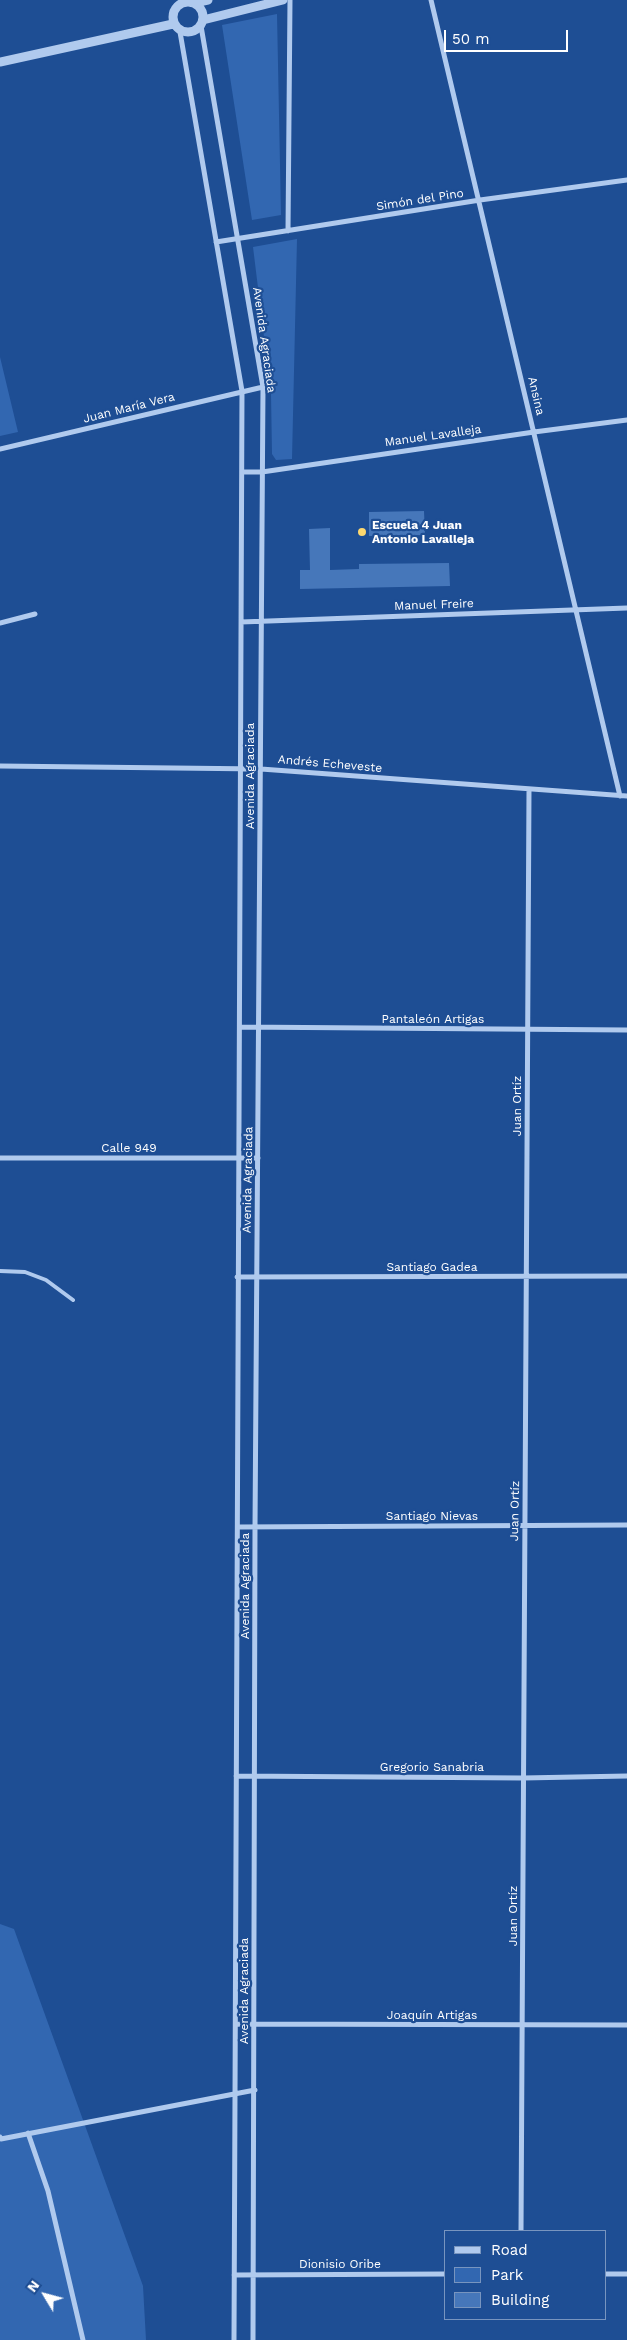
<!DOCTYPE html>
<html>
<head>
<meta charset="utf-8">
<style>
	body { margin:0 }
	#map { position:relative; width:627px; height:2340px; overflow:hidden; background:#1e4e94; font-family:"Work Sans",sans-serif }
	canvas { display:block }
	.legend { position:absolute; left:444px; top:2230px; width:162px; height:90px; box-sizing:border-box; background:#1e4e94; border:1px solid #7895bf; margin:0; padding:6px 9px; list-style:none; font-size:15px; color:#fff }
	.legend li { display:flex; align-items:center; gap:10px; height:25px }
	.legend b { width:25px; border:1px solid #7895bf }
	.north { position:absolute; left:20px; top:2270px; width:50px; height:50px; -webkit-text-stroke:4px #1e4e94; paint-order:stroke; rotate:307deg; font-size:14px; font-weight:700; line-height:20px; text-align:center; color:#fff }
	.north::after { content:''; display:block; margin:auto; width:18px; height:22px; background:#fff; clip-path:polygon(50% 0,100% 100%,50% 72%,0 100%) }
	.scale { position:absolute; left:444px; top:30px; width:124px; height:22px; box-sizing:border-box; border:2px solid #fff; border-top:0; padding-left:6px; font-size:15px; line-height:18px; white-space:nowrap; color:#fff; -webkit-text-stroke:4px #1e4e94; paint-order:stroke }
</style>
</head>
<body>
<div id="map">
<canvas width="627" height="2340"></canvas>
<ul class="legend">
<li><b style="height:6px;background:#b0caee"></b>Road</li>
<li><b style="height:14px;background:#3267b1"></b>Park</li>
<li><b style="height:14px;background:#4677ba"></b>Building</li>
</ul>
<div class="north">N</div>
<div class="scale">50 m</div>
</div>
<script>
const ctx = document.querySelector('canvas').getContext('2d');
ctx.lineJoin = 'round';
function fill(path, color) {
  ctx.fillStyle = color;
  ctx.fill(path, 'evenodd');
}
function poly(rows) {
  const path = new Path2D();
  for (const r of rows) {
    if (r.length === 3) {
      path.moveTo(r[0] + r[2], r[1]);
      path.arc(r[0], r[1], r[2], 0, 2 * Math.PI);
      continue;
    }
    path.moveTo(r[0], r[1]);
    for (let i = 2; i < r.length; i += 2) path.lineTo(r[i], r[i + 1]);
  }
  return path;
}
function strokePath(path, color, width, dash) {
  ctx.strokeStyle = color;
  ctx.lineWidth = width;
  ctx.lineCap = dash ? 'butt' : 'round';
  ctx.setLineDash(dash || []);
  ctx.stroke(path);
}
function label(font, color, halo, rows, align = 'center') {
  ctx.font = font + ' "Work Sans",sans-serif';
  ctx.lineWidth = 4.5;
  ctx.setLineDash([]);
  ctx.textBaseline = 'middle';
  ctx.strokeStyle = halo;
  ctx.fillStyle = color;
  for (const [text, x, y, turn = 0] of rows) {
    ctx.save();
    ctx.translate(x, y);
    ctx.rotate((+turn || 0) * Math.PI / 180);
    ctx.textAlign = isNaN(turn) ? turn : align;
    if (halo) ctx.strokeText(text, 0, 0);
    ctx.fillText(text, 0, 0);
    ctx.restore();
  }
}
const green = poly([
	[277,14,281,215,252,220,222,25],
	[297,239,292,459,276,460,272,454,271,394,253,247],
	[0,357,18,432,0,436],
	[0,1924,14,1929,143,2286,146,2340,0,2340]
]);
const building = poly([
	[424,511,425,535,369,536,369,512],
	[330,528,330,570,359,569,359,564,449,563,450,586,300,589,300,570,310,570,309,529]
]);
const service = poly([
	[0,1271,25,1272,46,1280,73,1300]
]);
const minor = poly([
	[184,0,185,2],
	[431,0,620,796],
	[201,26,263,387,255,1526,253,2340],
	[180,32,242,391,234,2340],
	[288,231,290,0],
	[216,242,480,200,627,180],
	[0,449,263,387],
	[242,472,262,472,534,432,627,420],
	[241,622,627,608],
	[0,623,35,614],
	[0,766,261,769,627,796],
	[240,1027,627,1030],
	[0,1158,258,1158],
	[237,1277,627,1276],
	[238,1527,627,1525],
	[236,1776,523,1778,627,1776],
	[237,2024,627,2025],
	[28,2133,48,2191,83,2340],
	[0,2137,1,2139,255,2090],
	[521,2231,529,791],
	[606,2274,627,2274],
	[234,2275,446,2274]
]);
const tertiary = poly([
	[188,17,15],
	[194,3,208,0],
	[203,20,283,0],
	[0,62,173,24]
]);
const markers = [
	[362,532,5,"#fdd86f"]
];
const streetNames = [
	["Simón del Pino",420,200,-9],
	["Avenida Agraciada",264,340,82],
	["Ansina",536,396,77],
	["Juan María Vera",129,408,-14],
	["Manuel Lavalleja",433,436,-8],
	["Manuel Freire",434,605,-2],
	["Andrés Echeveste",330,764,5],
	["Avenida Agraciada",250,776,-90],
	["Pantaleón Artigas",433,1019],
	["Juan Ortíz",517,1106,-90],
	["Calle 949",129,1148],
	["Avenida Agraciada",248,1180,-89],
	["Santiago Gadea",432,1267],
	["Juan Ortíz",515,1511,-89],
	["Santiago Nievas",432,1516],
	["Avenida Agraciada",245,1586,-90],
	["Gregorio Sanabria",432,1767],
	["Juan Ortíz",513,1916,-90],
	["Avenida Agraciada",244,1991,-90],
	["Joaquín Artigas",432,2015],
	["Dionisio Oribe",340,2264]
];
const poiNames = [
	["Escuela 4 Juan",372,525],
	["Antonio Lavalleja",372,539]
];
fill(green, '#3267b1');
fill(building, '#4677ba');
strokePath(service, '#b0caee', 4);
strokePath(minor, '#b0caee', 5);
strokePath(tertiary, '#b0caee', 9);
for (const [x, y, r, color] of markers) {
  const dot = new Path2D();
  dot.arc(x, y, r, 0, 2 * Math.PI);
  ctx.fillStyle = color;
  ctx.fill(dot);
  strokePath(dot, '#1e4e94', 2);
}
label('12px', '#fff', '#1e4e94', streetNames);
label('bold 12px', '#fff', '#1e4e94', poiNames, 'left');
</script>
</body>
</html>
